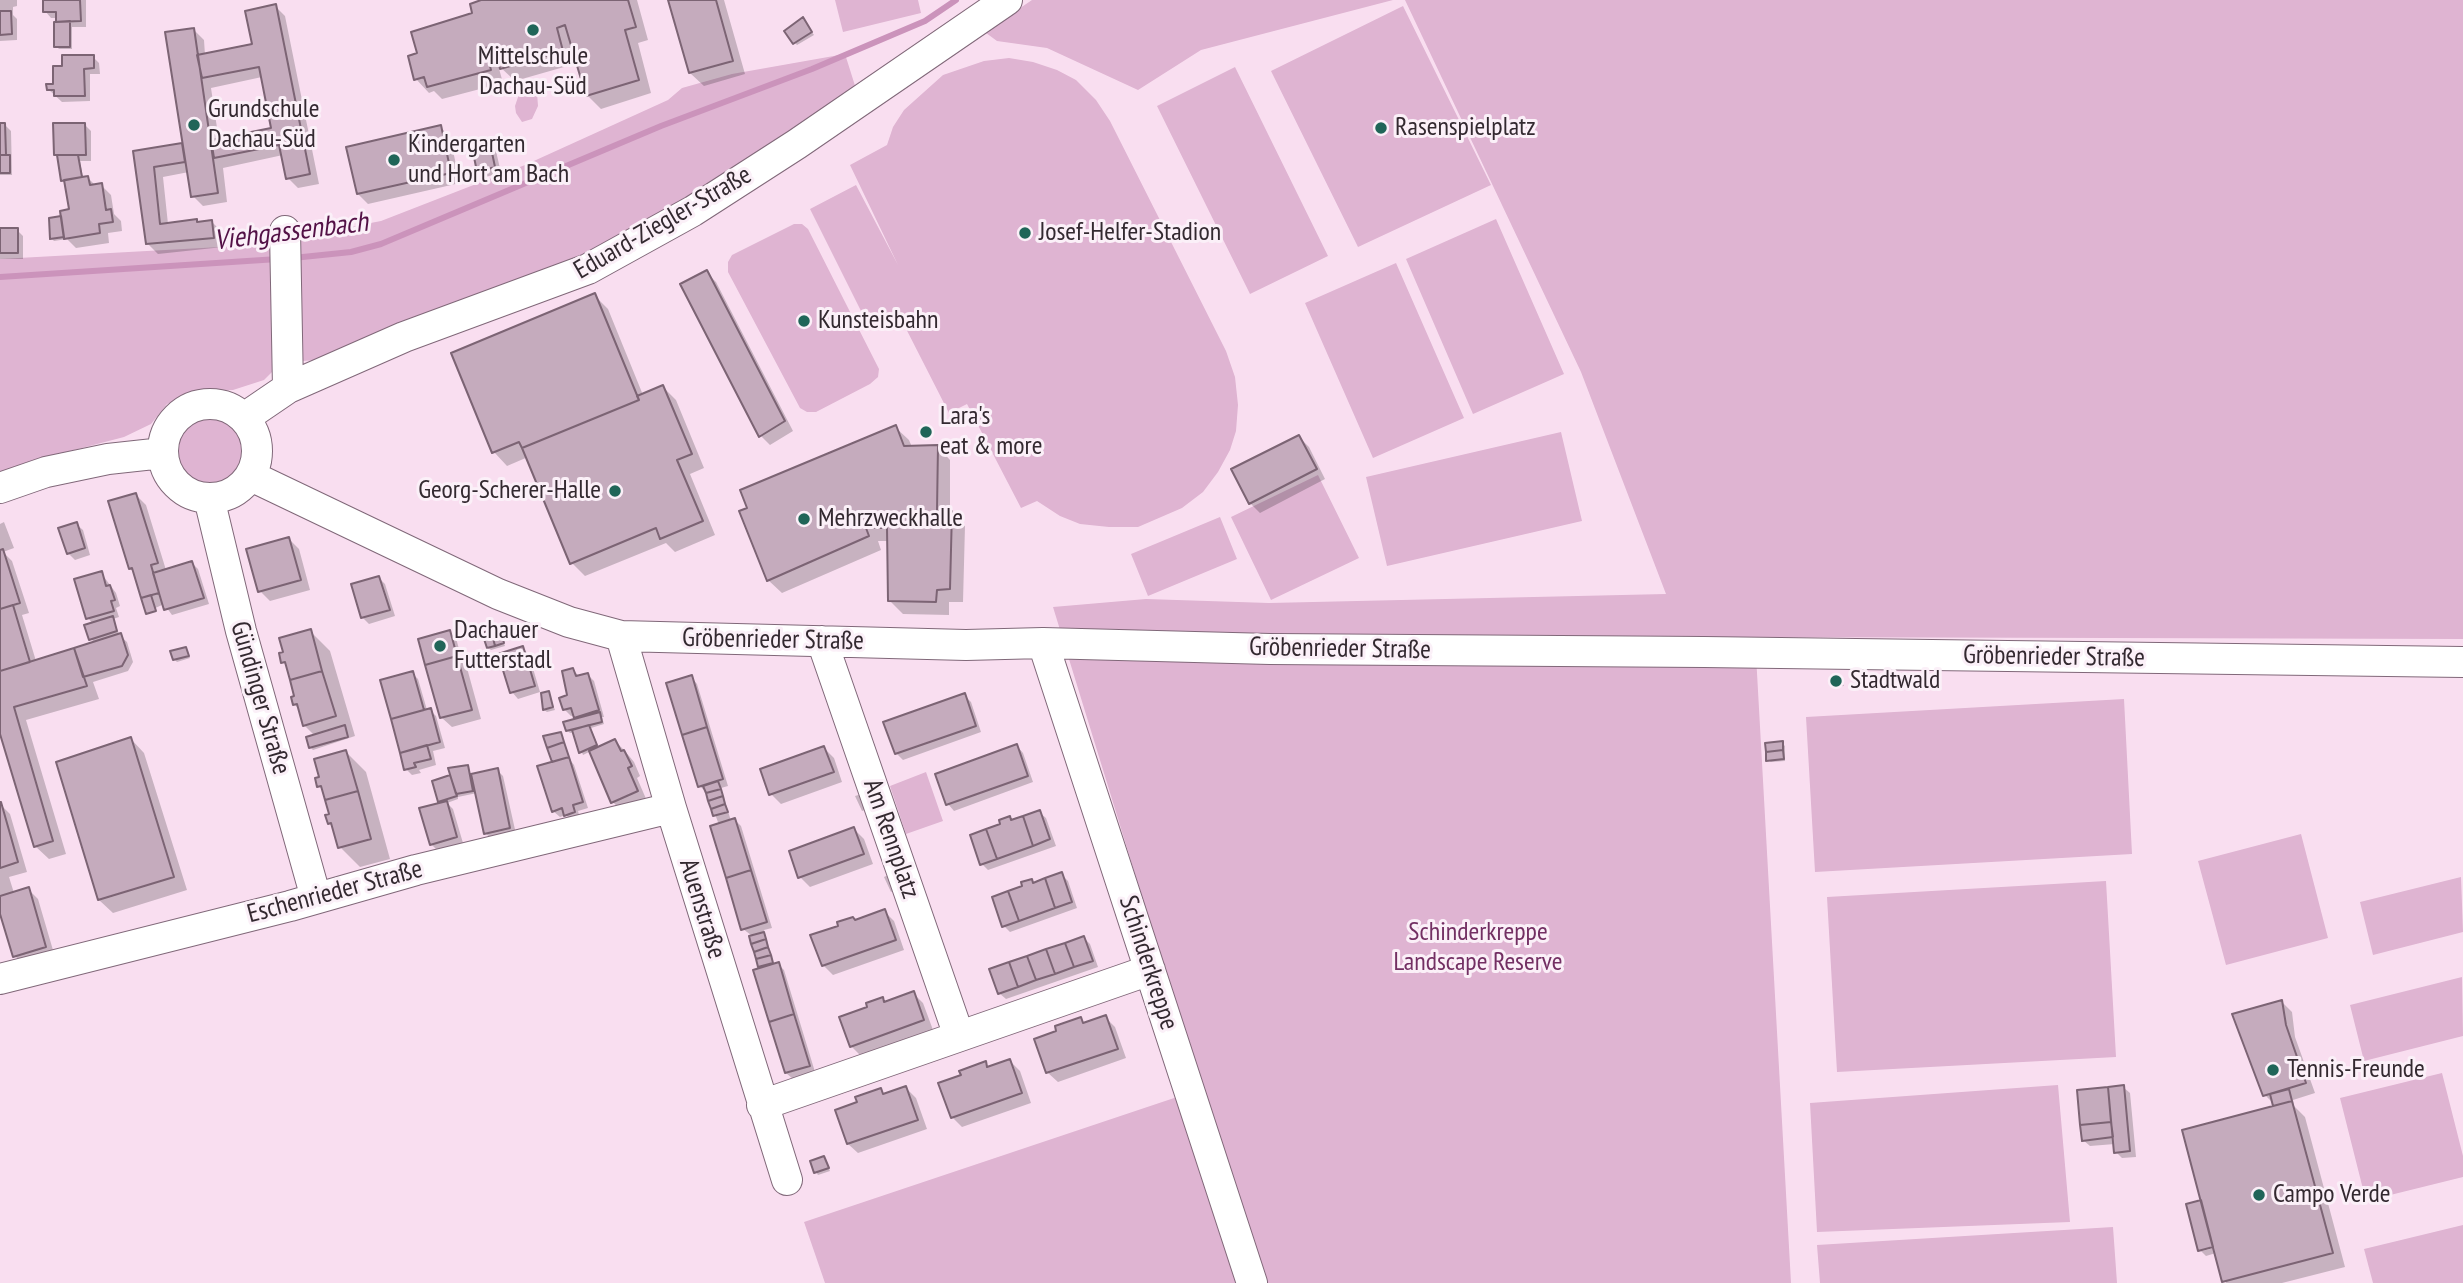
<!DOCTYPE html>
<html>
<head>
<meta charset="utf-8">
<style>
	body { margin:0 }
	canvas { display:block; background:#f9def0 }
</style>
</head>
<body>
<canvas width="2463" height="1283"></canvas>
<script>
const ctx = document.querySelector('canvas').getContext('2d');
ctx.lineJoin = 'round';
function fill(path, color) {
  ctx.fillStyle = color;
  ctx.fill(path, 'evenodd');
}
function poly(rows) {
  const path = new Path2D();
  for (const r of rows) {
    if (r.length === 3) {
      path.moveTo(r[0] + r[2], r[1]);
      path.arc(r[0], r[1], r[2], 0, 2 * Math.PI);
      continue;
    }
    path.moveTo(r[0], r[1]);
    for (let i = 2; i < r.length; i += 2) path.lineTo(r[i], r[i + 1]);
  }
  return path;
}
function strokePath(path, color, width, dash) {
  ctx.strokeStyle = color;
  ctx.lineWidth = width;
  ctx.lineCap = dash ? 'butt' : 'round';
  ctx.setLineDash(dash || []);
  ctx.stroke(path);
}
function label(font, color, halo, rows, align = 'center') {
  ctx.font = font + ' "PT Sans Narrow",sans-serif';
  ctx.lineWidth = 6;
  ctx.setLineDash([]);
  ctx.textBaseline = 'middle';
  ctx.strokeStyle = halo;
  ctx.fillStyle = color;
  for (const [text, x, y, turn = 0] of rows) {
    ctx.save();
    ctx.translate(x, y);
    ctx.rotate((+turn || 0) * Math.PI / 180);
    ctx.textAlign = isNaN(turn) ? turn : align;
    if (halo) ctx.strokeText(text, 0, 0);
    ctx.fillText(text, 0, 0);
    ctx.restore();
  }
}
const green = poly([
	[835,0,918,0,921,13,843,32],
	[1032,0,1393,0,1201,50,1138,90,1047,48,997,41,982,30,998,23],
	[1405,0,2463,0,2463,639,1755,637,1791,1283,825,1283,804,1222,1201,1089,1053,607,1146,599,1269,603,1666,594,1581,372],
	[1403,6,1491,185,1358,247,1271,71],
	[845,54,857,92,618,240,536,277,321,360,282,362,264,380,233,390,201,390,167,404,151,424,124,437,32,461,0,473,0,259,257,245,381,221,525,165,668,100,682,88,732,74],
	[1009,58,1033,62,1057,70,1076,80,1096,100,1110,121,1226,351,1235,377,1238,405,1236,431,1230,450,1218,472,1203,492,1182,508,1138,527,1109,527,1080,524,1060,516,1037,501,1021,508,967,404,949,413,897,311,868,325,810,209,856,185,898,265,850,165,887,145,893,127,904,110,943,75,984,61],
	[1235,67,1328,256,1250,294,1157,106],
	[531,87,537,93,538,106,532,119,522,122,516,113,515,106,519,94,523,90],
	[1496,219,1564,374,1473,414,1406,259],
	[794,224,802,224,808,229,879,369,878,377,870,384,816,412,807,412,800,408,728,272,728,262,732,255],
	[1396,263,1464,418,1373,458,1305,303],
	[210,451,32],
	[1561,432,1582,521,1387,566,1366,477],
	[1318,475,1359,558,1271,600,1231,517],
	[1220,517,1237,559,1148,596,1131,554],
	[2124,699,2132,854,1815,872,1806,717],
	[926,772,943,821,906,834,890,786],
	[2301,834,2328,938,2226,965,2198,861],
	[2461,877,2463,932,2373,955,2360,902],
	[2106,881,2116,1057,1837,1072,1827,897],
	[2462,977,2463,1036,2364,1061,2350,1005],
	[2442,1073,2463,1156,2463,1177,2366,1201,2340,1098],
	[2058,1085,2070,1222,1817,1232,1810,1103],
	[2463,1225,2463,1283,2373,1283,2364,1249],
	[2113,1227,2117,1283,1820,1283,1817,1245]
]);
const shadow = poly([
	[0,0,17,0,17,6,13,7,13,15,17,19,17,40,0,41],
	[44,0,86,0,86,27,72,27,72,49,59,49,56,46,57,18,51,18,45,11],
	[488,0,637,0,648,40,638,43,651,93,601,109,587,95,578,63,515,81,498,65,503,83,442,99,434,91,429,93,416,79,419,55,475,15],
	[669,0,724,0,745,74,704,86,690,73],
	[275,6,285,16,319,184,298,188,288,178,283,155,223,168,227,202,203,206,193,196,189,172,163,177,168,224,196,220,199,223,211,221,221,231,223,247,158,254,148,244,135,152,184,145,194,30,204,40,205,55,254,45],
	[262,77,273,130,219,141,211,88],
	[805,22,814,35,797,45,795,43],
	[93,57,99,63,100,74,90,74,90,101,62,102,48,89,55,86,64,67],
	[0,125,5,125,11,131,12,175,0,175],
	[85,125,91,131,91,161,80,161,83,178,88,178,96,186,101,185,111,195,114,214,121,221,122,231,108,233,109,243,76,248,67,239,54,241,52,239,60,218,71,211,64,182,73,180,56,155],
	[440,127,450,137,460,183,368,204,358,194],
	[489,145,496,151,501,173,485,177,479,171],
	[0,230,17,230,23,236,23,259,0,259],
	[706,272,716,282,793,431,770,445,761,436],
	[594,295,608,309,643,395,663,387,676,400,704,468,690,474,715,535,675,552,666,543,585,576,572,563,528,457,507,466,494,452],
	[895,427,909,440,912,447,937,446,950,460,950,513,965,526,963,602,949,602,949,615,903,614,889,600,889,541,878,541,881,550,782,593,768,580],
	[1299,437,1309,447,1325,479,1260,513,1250,503],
	[136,495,146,505,166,570,192,563,198,569,209,604,172,615,164,604,147,612,136,573,130,568],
	[4,522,14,548,3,552,12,561,29,613,22,615,36,661,95,643,91,639,93,624,88,618,101,573,116,593,120,606,116,608,119,617,113,619,120,636,127,642,133,662,128,671,93,682,99,699,26,720,66,854,49,859,35,846,0,728,0,524],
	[76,524,83,530,90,555,75,560,68,553],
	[289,539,299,549,310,590,270,601,260,591],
	[379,578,385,584,395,616,369,624,362,617],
	[499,630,505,646,491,650,488,647],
	[310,631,330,651,355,736,313,750,310,747,315,736,304,725,300,710,295,705,296,697,288,667,283,662],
	[449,632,456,638,463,664,467,668,481,719,452,727,442,718],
	[523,648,529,655,540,692,518,699,512,692],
	[186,649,190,658,177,662,174,659],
	[573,670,580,677,588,675,594,681,604,717,602,717,604,724,591,728,599,748,615,741,625,751,634,762,640,776,637,778,647,801,622,812,613,802,591,751,583,755,574,732,570,733,567,730,578,720,575,715,571,716,564,709,569,697],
	[412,673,418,679,427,710,430,710,436,716,445,748,433,751,436,765,419,770,421,773,412,775,406,769],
	[691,677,697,684,728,786,721,788,731,821,735,820,741,826,772,928,764,930,774,965,778,964,784,970,815,1072,793,1079,786,1073,762,969,751,935,743,929,719,825,707,792,699,786],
	[1831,680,1841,680,1844,686,1834,687],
	[548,693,555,710,547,712,544,710,543,694],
	[964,695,971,702,981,732,903,760,896,753],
	[560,734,571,761,574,765,588,808,578,811,580,818,572,821,566,815,560,817,553,811],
	[131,739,144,753,187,890,113,913,99,900],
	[1782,743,1785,746,1785,761,1771,762,1768,760],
	[1017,746,1023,753,1033,782,954,811,948,804,937,775],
	[824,748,834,758,842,782,781,804,771,794],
	[346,752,366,772,390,859,360,867,340,847,335,828,329,823,331,815,324,791,319,786],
	[467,767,471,776,497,770,503,776,516,834,492,839,485,833,477,793,458,797,458,799,447,803,453,809,463,843,469,842,471,844,438,851,431,844,442,804,434,782,452,776],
	[865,793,871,808,862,811,855,796],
	[0,804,10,814,27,872,9,877,14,893,28,889,38,899,55,957,25,966,15,956,0,907],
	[1039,812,1046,818,1056,846,988,870,982,864,1003,825],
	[854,829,864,839,873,864,810,887,800,877],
	[893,873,900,888,891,892,884,877],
	[1061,874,1068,881,1077,908,1010,932,1004,926,1025,887,1031,881,1034,884],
	[884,911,894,921,904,950,833,975,823,965],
	[1084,938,1090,944,1098,967,1006,999,999,993],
	[913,993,923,1003,933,1030,861,1056,851,1046,869,1008,882,999,886,1003],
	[2282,1002,2292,1012,2295,1037,2315,1093,2293,1100,2294,1106,2305,1117,2345,1267,2282,1283,2226,1283,2216,1253,2206,1256,2200,1250,2200,1202,2277,1107,2265,1095],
	[2221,1243,2222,1246,2202,1251,2202,1248],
	[1105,1017,1115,1027,1126,1058,1058,1082,1048,1073,1036,1040,1059,1032,1081,1019,1085,1024],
	[1010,1061,1020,1071,1031,1103,962,1127,952,1117,963,1076,985,1063,989,1068],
	[2123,1087,2130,1093,2136,1157,2122,1158,2116,1152,2115,1144,2090,1146,2083,1140,2079,1091],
	[906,1088,916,1098,927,1129,858,1153,848,1144,859,1103,881,1090,885,1095],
	[824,1158,830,1171,818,1175,816,1172]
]);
const stream = poly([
	[293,258,351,252,381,244,661,126,812,69,925,21,956,0],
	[0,277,278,259]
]);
const building = poly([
	[43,0,80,0,81,21,56,22,56,12,43,12,43,0],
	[481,0,628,0,636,27,625,30,639,80,586,96,565,25,557,28,563,51,500,69,494,46,485,48,491,70,427,87,424,77,414,80,408,56,417,53,411,32,472,13,470,4,481,0],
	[668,0,716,0,733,61,689,73,668,0],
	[276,4,310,174,286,179,279,145,214,158,211,140,271,128,259,67,202,78,197,55,252,44,245,11,276,4],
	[0,11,11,11,12,34,0,35,0,11],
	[803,17,812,32,793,44,784,31,803,17],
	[70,21,70,47,54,47,54,22,70,21],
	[194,28,218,193,191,197,165,32,194,28],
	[62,55,94,55,94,68,84,69,85,96,54,96,54,90,47,90,46,84,53,84,53,66,62,66,62,55],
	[0,123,5,123,6,155,0,155,0,123],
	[53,123,85,123,86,155,54,155,53,123],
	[441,125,451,173,357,194,346,147,441,125],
	[182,143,185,162,154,167,160,224,197,219,197,222,212,220,214,238,146,244,133,151,182,143],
	[490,143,495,167,477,172,472,147,490,143],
	[0,155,10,155,10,173,0,173,0,155],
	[57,155,78,155,82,177,61,181,57,155],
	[88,176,90,185,102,183,106,210,111,209,113,222,99,224,100,233,64,239,60,211,69,209,64,180,88,176],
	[61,216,64,237,50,239,49,218,61,216],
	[0,228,18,228,18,253,0,253,0,228],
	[707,270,785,421,759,437,680,284,707,270],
	[595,293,639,400,522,448,519,442,492,453,451,353,595,293],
	[663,385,692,454,677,460,703,521,660,539,656,528,570,564,522,448,639,400,637,396,663,385],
	[896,425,904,446,938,445,937,511,952,511,950,589,937,590,936,602,888,601,887,528,866,528,869,536,767,581,739,511,747,508,740,490,896,425],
	[1299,435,1317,469,1249,504,1231,469,1299,435],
	[136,493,158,563,151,565,159,593,141,598,132,568,129,569,108,501,136,493],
	[77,522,85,548,67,554,58,528,77,522],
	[289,537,301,580,258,592,246,549,289,537],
	[3,549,20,603,0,609,0,550,3,549],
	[192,561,204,598,164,610,153,573,192,561],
	[102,571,106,586,110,585,115,600,111,601,114,611,86,619,74,579,102,571],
	[379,576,390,610,361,618,351,584,379,576],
	[151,595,156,611,146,614,141,598,151,595],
	[13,605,30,662,0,671,0,609,13,605],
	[113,616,117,631,89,640,84,625,113,616],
	[500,628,504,643,495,646,491,630,500,628],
	[311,629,322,671,290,680,285,662,281,663,279,653,283,652,279,638,311,629],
	[450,630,457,656,425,665,418,639,450,630],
	[491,630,495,646,487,648,482,633,491,630],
	[121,633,128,655,122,666,83,677,74,648,121,633],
	[523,646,535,686,510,693,498,654,523,646],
	[186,647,189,656,173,660,170,651,186,647],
	[74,648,87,686,14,707,53,841,34,847,0,734,0,671,74,648],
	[457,656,472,710,440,718,425,665,457,656],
	[573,668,576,676,588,673,599,710,574,718,571,708,563,710,559,698,567,695,562,671,573,668],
	[322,671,336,716,303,726,297,704,293,705,291,697,294,696,290,680,322,671],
	[413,671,424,710,391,719,380,680,413,671],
	[692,675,707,727,682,735,666,683,692,675],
	[549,691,553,707,543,710,541,693,549,691],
	[965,693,976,726,895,754,883,722,965,693],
	[431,708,440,742,400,753,391,719,431,708],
	[600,712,602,722,566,731,563,722,600,712],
	[345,725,348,737,309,748,306,737,345,725],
	[589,725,597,745,579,753,572,730,589,725],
	[707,727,723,779,698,787,682,735,707,727],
	[561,732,564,742,547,748,543,736,561,732],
	[131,737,174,877,98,900,56,762,131,737],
	[615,739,621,751,624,750,632,766,628,768,638,791,611,803,589,751,615,739],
	[1783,741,1783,750,1766,752,1765,743,1783,741],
	[564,742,569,757,552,762,547,748,564,742],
	[1017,744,1028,776,946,805,935,774,1017,744],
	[427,745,431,759,414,763,416,767,404,770,400,753,427,745],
	[824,746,834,772,769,795,760,769,824,746],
	[346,750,358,791,325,800,321,786,317,787,315,778,319,777,314,759,346,750],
	[1783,750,1784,759,1766,761,1766,752,1783,750],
	[569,757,583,802,573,805,575,812,564,816,562,808,552,812,537,766,569,757],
	[468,765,473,791,456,794,448,768,468,765],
	[498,768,510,828,484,834,471,774,498,768],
	[450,775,457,796,438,802,432,781,450,775],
	[718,781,721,789,706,793,703,786,718,781],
	[721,789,723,796,708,801,706,793,721,789],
	[358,791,371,839,338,848,331,823,328,824,325,815,329,814,325,800,358,791],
	[723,796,725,804,711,809,708,801,723,796],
	[447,801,457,837,430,845,419,808,447,801],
	[1,802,18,862,0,868,0,802,1,802],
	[725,804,728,812,713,816,711,809,725,804],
	[1040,810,1050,839,1033,846,1023,816,1040,810],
	[1010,816,1011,820,1023,816,1033,846,997,859,986,829,1000,824,999,820,1010,816],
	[735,818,751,870,726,878,710,826,735,818],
	[854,827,864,854,798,878,789,851,854,827],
	[986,829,997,859,980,865,970,835,986,829],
	[751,870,767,922,741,930,726,878,751,870],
	[1062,872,1072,902,1055,908,1045,878,1062,872],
	[1045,878,1055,908,1019,921,1008,891,1022,886,1021,882,1032,879,1033,883,1045,878],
	[29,887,46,947,13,957,0,914,0,896,29,887],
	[1008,891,1019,921,1002,927,992,897,1008,891],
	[885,909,896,940,822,966,810,935,838,926,837,922,853,917,855,920,885,909],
	[764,932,766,939,751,944,749,936,764,932],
	[1084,936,1093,961,1074,967,1065,943,1084,936],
	[766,939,768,947,754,952,751,944,766,939],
	[1065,943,1074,967,1055,974,1046,949,1065,943],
	[768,947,771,955,756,959,754,952,768,947],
	[1046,949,1055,974,1036,980,1027,956,1046,949],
	[771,955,773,963,758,967,756,959,771,955],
	[1027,956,1036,980,1018,987,1009,962,1027,956],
	[779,962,794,1014,769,1022,753,970,779,962],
	[1009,962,1018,987,998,994,989,969,1009,962],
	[914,991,924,1020,850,1047,839,1017,867,1007,866,1003,883,997,884,1002,914,991],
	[2282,1000,2286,1025,2306,1083,2263,1096,2232,1014,2282,1000],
	[794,1014,810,1066,785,1073,769,1022,794,1014],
	[1106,1015,1118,1049,1046,1073,1034,1039,1056,1031,1055,1026,1081,1017,1083,1023,1106,1015],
	[1010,1059,1022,1093,951,1118,938,1083,961,1075,959,1071,986,1061,987,1067,1010,1059],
	[2124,1085,2130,1151,2114,1153,2108,1087,2124,1085],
	[906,1086,918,1120,847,1144,835,1110,857,1102,855,1097,881,1088,883,1094,906,1086],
	[2108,1087,2111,1122,2080,1125,2077,1090,2108,1087],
	[2289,1089,2292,1101,2273,1106,2270,1094,2289,1089],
	[2292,1101,2333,1253,2222,1282,2182,1130,2292,1101],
	[2111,1122,2113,1137,2082,1141,2080,1125,2111,1122],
	[824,1156,829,1168,814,1173,810,1161,824,1156],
	[2201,1200,2213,1247,2198,1251,2186,1204,2201,1200]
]);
const minor = poly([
	[285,231,288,388],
	[210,451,47],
	[244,418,288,388,404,337,588,269,693,211,797,144,1007,0],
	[251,476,498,594,569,622,621,636,966,645,1043,643,1270,649,1704,652,2463,662],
	[0,488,46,472,108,459,163,453],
	[209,498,241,631,316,898],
	[621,636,671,808,787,1180],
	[822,641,959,1036],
	[1043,643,1252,1283],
	[0,979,290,906,416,870,671,808],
	[762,1105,1150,970]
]);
const markers = [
	[533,30,7,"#206558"],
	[194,125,7,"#206558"],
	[1381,128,7,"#206558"],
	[394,160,7,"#206558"],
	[1025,233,7,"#206558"],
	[804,321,7,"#206558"],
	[926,432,7,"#206558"],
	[615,491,7,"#206558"],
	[804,519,7,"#206558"],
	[440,646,7,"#206558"],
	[1836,681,7,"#206558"],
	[2273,1070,7,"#206558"],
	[2259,1195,7,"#206558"]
];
const poiNames = [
	["Mittelschule",533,57,"center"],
	["Dachau-Süd",533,87,"center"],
	["Grundschule",208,110],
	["Dachau-Süd",208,140],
	["Rasenspielplatz",1395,128],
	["Kindergarten",408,145],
	["und Hort am Bach",408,175],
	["Josef-Helfer-Stadion",1039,233],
	["Kunsteisbahn",818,321],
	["Lara's",940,417],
	["eat & more",940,447],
	["Georg-Scherer-Halle",601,491,"right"],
	["Mehrzweckhalle",818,519],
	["Dachauer",454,631],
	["Futterstadl",454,661],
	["Stadtwald",1850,681],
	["Tennis-Freunde",2287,1070],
	["Campo Verde",2273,1195]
];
const streetNames = [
	["Eduard-Ziegler-Straße",663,223,-30],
	["Gröbenrieder Straße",773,640,1],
	["Gröbenrieder Straße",1340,649,1],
	["Gröbenrieder Straße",2054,657,1],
	["Gündinger Straße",260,698,74],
	["Am Rennplatz",891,839,71],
	["Eschenrieder Straße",335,892,-15],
	["Auenstraße",702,909,73],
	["Schinderkreppe",1148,963,72]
];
const parkNames = [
	["Schinderkreppe",1478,933],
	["Landscape Reserve",1478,963]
];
const waterNames = [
	["Viehgassenbach",291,232,-7]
];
fill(green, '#dfb4d2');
fill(shadow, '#0003');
strokePath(stream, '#cb93bb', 6);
fill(building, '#c5abbd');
strokePath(building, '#7c6474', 2);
strokePath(minor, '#806879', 32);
strokePath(minor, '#fff', 30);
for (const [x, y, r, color] of markers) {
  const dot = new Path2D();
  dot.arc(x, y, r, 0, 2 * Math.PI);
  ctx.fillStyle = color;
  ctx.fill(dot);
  strokePath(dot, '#fbf0f8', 2.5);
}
label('26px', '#332930', '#fbf0f8', poiNames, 'left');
label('26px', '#332930', '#fbf0f8', streetNames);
label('26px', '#732f63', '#fbf0f8', parkNames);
label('italic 28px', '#531146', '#fbf0f8', waterNames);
</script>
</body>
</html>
